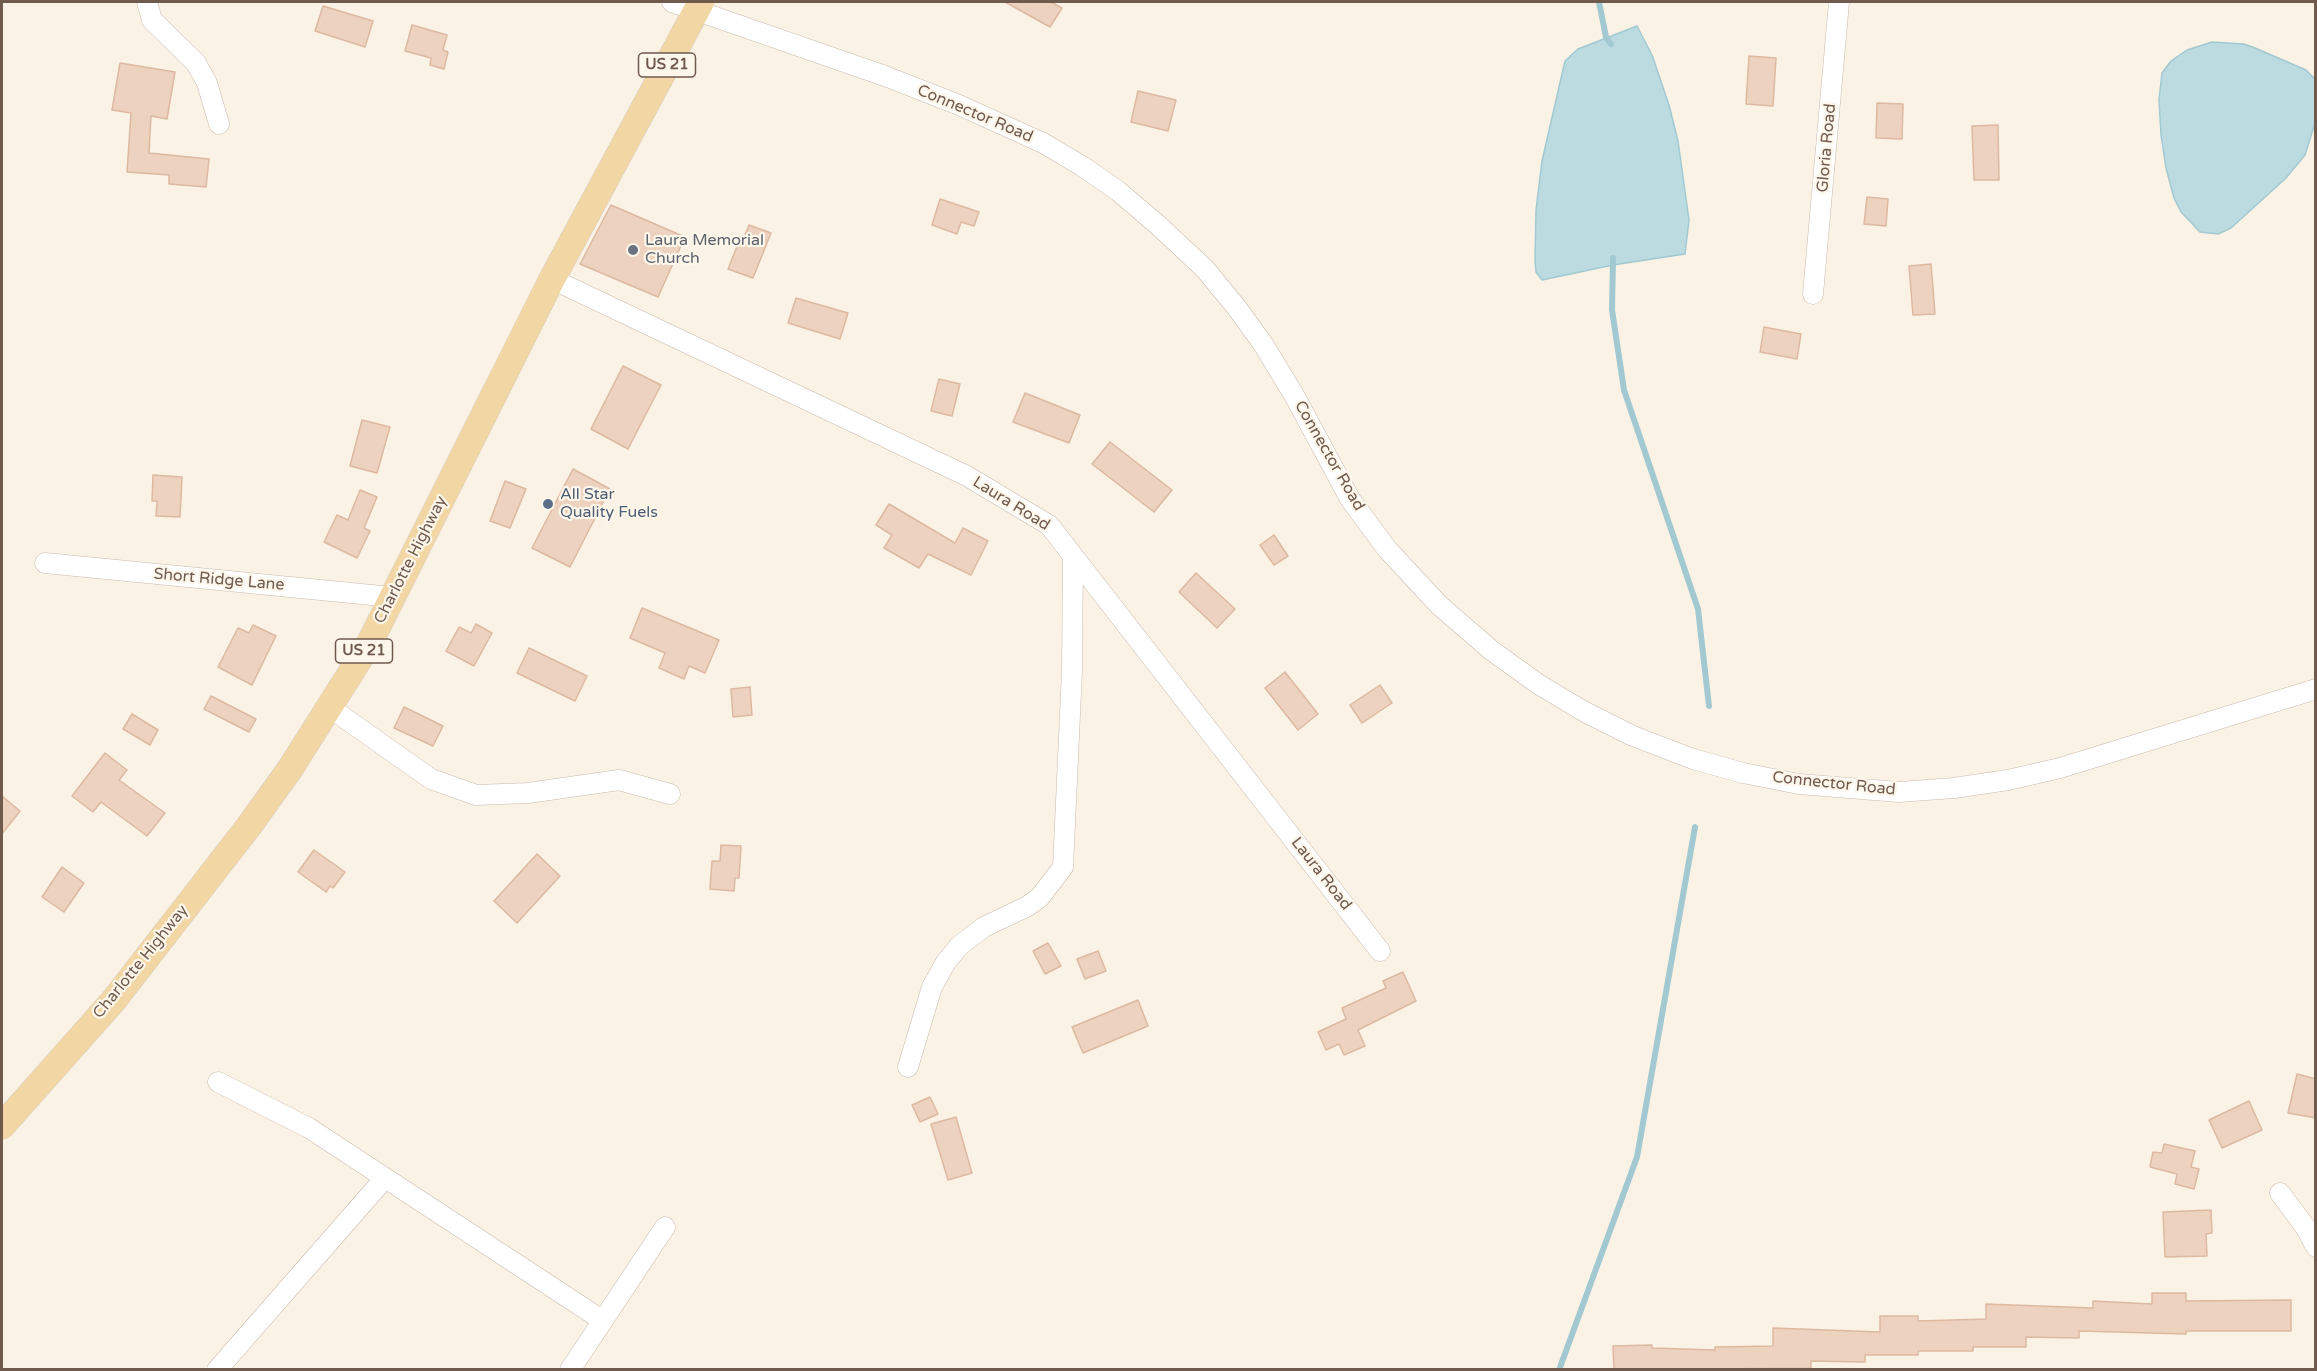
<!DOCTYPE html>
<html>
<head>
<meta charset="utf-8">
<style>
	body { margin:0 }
	#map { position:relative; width:2317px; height:1371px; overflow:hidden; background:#faf2e5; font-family:"Varela Round",sans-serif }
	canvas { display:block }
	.frame { position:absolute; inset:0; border:3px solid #705a4d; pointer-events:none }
</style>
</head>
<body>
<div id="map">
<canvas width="2317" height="1371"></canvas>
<div class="frame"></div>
</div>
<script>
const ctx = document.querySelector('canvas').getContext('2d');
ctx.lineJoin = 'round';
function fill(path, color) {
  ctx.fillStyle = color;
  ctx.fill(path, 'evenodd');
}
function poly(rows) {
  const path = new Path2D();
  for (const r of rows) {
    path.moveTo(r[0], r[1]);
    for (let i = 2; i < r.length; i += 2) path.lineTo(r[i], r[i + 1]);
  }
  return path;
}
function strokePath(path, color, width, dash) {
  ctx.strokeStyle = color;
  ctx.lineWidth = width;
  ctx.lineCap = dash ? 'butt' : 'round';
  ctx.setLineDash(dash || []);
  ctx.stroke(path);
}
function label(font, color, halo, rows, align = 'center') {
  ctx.font = font + ' "Varela Round",sans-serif';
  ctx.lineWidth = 4.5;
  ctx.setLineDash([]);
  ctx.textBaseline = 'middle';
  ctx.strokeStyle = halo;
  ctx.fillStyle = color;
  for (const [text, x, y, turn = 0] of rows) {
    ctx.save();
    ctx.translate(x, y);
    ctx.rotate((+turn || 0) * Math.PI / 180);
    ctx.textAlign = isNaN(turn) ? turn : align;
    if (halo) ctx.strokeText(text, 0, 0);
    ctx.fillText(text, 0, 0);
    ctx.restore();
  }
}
const water = poly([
	[1637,26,1652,55,1669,105,1678,141,1689,220,1685,254,1613,265,1542,280,1536,272,1535,260,1536,210,1542,161,1565,61,1578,49,1637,26],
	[2212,42,2244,44,2255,48,2306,70,2316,80,2315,123,2305,155,2286,178,2231,228,2218,234,2200,232,2181,212,2174,198,2166,168,2161,135,2159,100,2162,73,2171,61,2187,50,2212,42]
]);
const stream = poly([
	[1599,2,1606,37,1611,44],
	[1613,258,1612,310,1624,390,1698,609,1709,706],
	[1559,1370,1637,1157,1695,827]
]);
const building = poly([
	[1005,2,1051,2,1062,8,1050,27,1005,2],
	[323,6,373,21,365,47,315,31,323,6],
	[412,25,447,35,443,50,448,52,444,69,430,65,431,58,405,51,412,25],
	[1749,56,1776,58,1773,106,1746,104,1749,56],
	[120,63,175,72,167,119,151,116,149,153,209,159,206,187,169,184,169,175,127,172,131,113,112,110,120,63],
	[1138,91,1176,100,1168,131,1131,122,1138,91],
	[1877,103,1903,104,1902,139,1876,138,1877,103],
	[1998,125,1999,180,1974,180,1972,126,1998,125],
	[1867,197,1888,199,1886,226,1864,224,1867,197],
	[940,199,979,212,974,226,961,222,957,234,932,225,940,199],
	[611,205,685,237,658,297,580,264,611,205],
	[749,225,771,233,753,278,728,269,738,244,741,245,749,225],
	[1931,264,1935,314,1913,315,1909,266,1931,264],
	[796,298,848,313,840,339,788,323,796,298],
	[1764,327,1801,334,1797,359,1760,352,1764,327],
	[623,366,661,385,628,449,591,429,623,366],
	[939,379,960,384,952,416,931,411,939,379],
	[1025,393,1080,415,1069,443,1013,422,1025,393],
	[362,420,390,427,377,473,350,466,362,420],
	[1110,442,1172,490,1154,512,1092,464,1110,442],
	[573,469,610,489,570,567,532,548,573,469],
	[153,475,182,477,180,517,156,516,157,501,152,501,153,475],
	[505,481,526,489,510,528,490,521,505,481],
	[360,490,377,497,364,528,370,531,357,558,324,542,337,515,348,520,360,490],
	[889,504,955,543,963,528,988,541,971,575,928,554,919,568,884,548,892,535,876,525,889,504],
	[1274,535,1288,556,1274,565,1260,545,1274,535],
	[1196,573,1235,609,1217,628,1179,592,1196,573],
	[642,608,719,640,705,673,689,666,684,679,659,668,665,653,630,638,642,608],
	[476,624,492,633,474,666,446,651,459,627,471,633,476,624],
	[253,625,276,636,252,685,218,667,238,628,249,633,253,625],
	[529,648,587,676,575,701,517,673,529,648],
	[1285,672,1318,714,1298,730,1265,688,1285,672],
	[1380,685,1392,703,1362,723,1350,705,1380,685],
	[750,687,752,715,733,717,731,689,750,687],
	[211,696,256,719,249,732,204,709,211,696],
	[404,707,443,726,433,746,394,728,404,707],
	[132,714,158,730,150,745,123,729,132,714],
	[105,753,127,770,119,780,165,813,147,836,101,802,93,812,72,796,105,753],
	[2,796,20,811,2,834,2,796],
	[721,845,741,846,739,878,735,878,734,891,710,889,712,861,720,861,721,845],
	[314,850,345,872,333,888,330,886,326,892,298,872,314,850],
	[537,854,560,876,517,923,494,901,537,854],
	[62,867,84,883,64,912,42,897,62,867],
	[1048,943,1061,966,1045,974,1033,951,1048,943],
	[1098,951,1106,971,1085,979,1077,959,1098,951],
	[1403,972,1416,1001,1358,1030,1365,1046,1344,1055,1339,1044,1326,1050,1318,1032,1346,1019,1342,1008,1386,988,1383,981,1403,972],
	[1138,1000,1148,1026,1083,1053,1072,1027,1138,1000],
	[2297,1074,2316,1079,2316,1118,2288,1113,2297,1074],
	[930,1097,938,1114,920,1122,912,1105,930,1097],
	[2249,1101,2262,1130,2222,1148,2209,1120,2249,1101],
	[956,1117,972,1173,948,1180,931,1124,956,1117],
	[2164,1144,2195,1151,2191,1167,2199,1169,2194,1189,2175,1184,2177,1174,2150,1167,2153,1152,2162,1153,2164,1144],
	[2211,1210,2212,1233,2206,1234,2207,1256,2165,1257,2163,1212,2211,1210],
	[2152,1293,2186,1293,2186,1301,2291,1300,2291,1331,2186,1331,2186,1334,2079,1331,2079,1338,2026,1337,2026,1347,1973,1347,1973,1351,1918,1351,1918,1355,1865,1355,1865,1362,1811,1361,1811,1368,1614,1370,1613,1346,1652,1345,1652,1348,1715,1350,1715,1347,1773,1346,1773,1328,1880,1332,1880,1316,1918,1316,1918,1321,1986,1319,1986,1304,2093,1308,2093,1301,2152,1304,2152,1293]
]);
const minor = poly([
	[147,2,152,20,196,63,207,83,219,124],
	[672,2,885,76,959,105,1043,143,1082,166,1118,191,1159,226,1205,269,1237,308,1263,344,1294,395,1350,499,1387,549,1439,605,1491,650,1538,684,1585,712,1633,736,1693,759,1743,773,1799,784,1899,792,1954,788,2008,780,2060,768,2316,689],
	[552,279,967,476,1049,525,1380,951],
	[1813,294,1839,2],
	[45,563,392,597],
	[329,707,431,779,476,795,528,793,619,780,670,794],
	[908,1067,932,987,946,962,959,946,984,927,1028,906,1040,897,1063,867,1072,671,1073,556],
	[218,1082,309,1128,602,1320],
	[2280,1193,2306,1228,2316,1247],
	[217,1370,384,1179],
	[570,1370,665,1227]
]);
const major = poly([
	[2,1126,114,1000,249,826,290,769,369,644,552,279,701,2]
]);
const markers = [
	[633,250,6,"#6b7280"],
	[548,504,6,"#5c6f8a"]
];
const shields = [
	[667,65,57],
	[364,651,57]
];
const shieldNames = [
	["US 21",667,65],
	["US 21",364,651]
];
const streetNames = [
	["Connector Road",975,114,23],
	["Gloria Road",1827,148,-85],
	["Connector Road",1329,456,60],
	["Laura Road",1011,504,32],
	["Charlotte Highway",411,560,-63],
	["Short Ridge Lane",219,580,5],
	["Connector Road",1834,784,6],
	["Laura Road",1321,874,52],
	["Charlotte Highway",141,962,-51]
];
const worshipNames = [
	["Laura Memorial",645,241],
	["Church",645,259]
];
const serviceNames = [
	["All Star",560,495],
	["Quality Fuels",560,513]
];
fill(water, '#bbdbe1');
strokePath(water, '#a2c9d2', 1.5);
strokePath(stream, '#a2c9d2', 6);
fill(building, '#ecd2bf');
strokePath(building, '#ddb9a1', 1.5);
strokePath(minor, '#cabaac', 21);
strokePath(major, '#d7d1cd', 27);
strokePath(minor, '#fff', 20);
strokePath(major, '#f2d6a3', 26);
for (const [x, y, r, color] of markers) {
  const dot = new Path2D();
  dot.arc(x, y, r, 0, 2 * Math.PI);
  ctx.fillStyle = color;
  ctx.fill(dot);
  strokePath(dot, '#fdf6ea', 2);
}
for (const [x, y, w] of shields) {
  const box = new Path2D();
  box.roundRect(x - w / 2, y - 12, w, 24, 4.5);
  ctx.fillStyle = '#fdf6ea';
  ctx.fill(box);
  strokePath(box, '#705a4d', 1.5);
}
label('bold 15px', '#705a4d', null, shieldNames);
label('16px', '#705a4d', '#fdf6ea', streetNames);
label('16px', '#5b616d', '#fdf6ea', worshipNames, 'left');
label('16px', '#4e5e75', '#fdf6ea', serviceNames, 'left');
</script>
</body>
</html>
